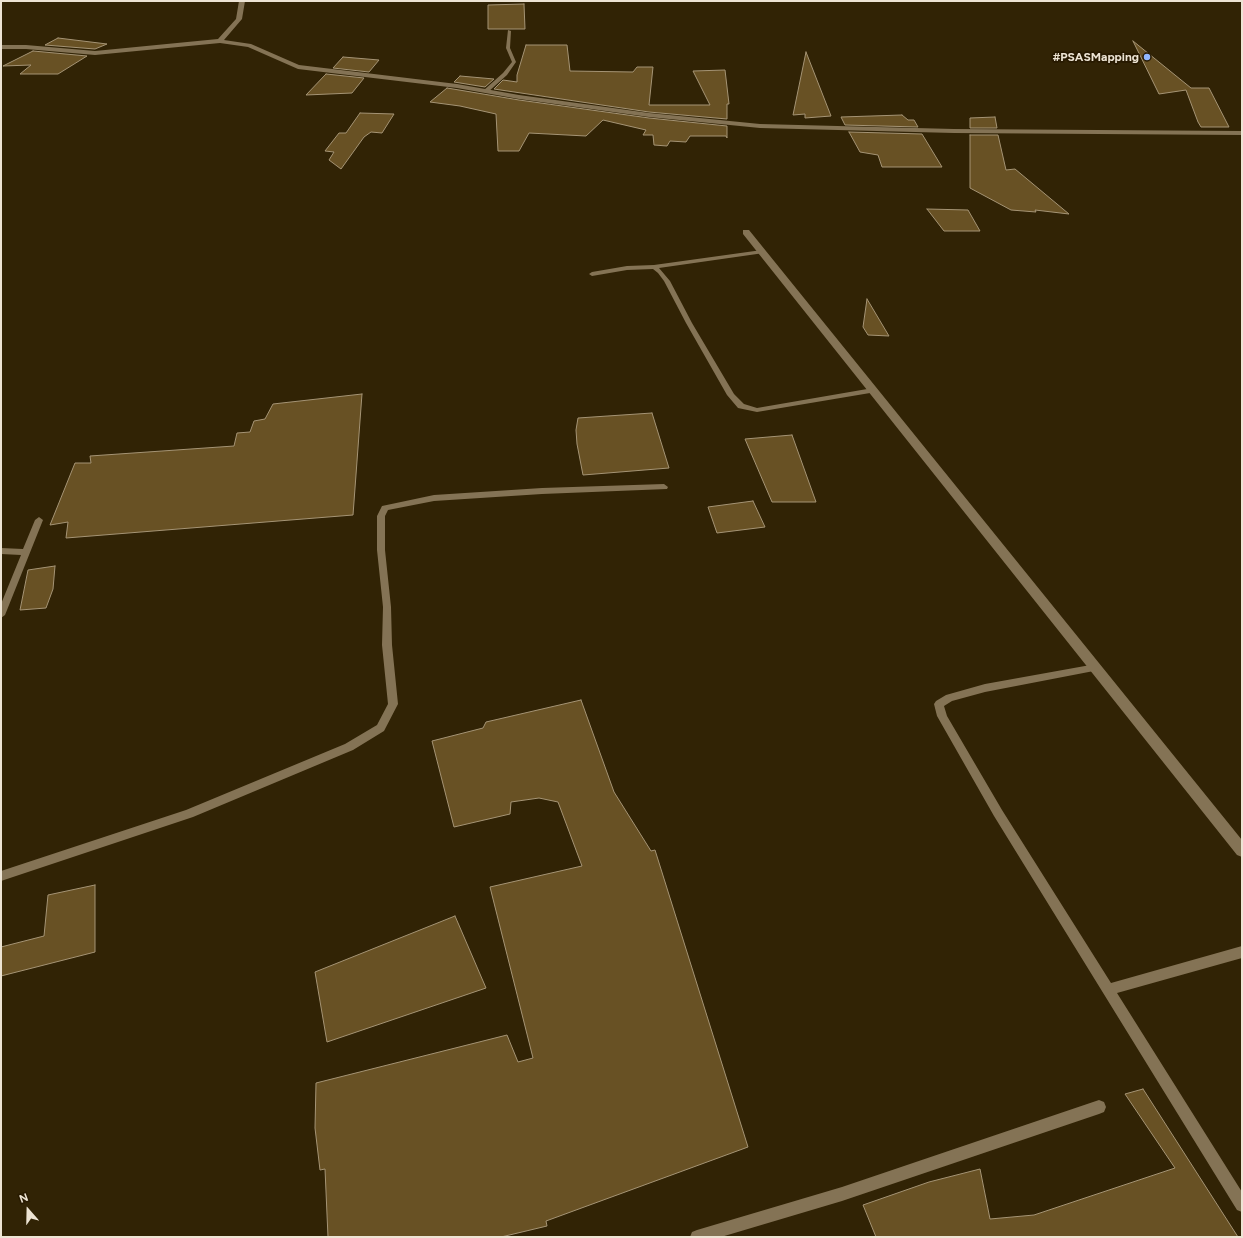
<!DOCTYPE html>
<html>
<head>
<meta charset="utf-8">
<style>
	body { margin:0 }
	#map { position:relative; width:1243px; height:1238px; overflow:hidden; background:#312305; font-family:Figtree,sans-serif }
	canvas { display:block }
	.frame { position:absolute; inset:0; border:2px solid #ede4d4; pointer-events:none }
	.north { position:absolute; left:8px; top:1190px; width:40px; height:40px; -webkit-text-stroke:3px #271900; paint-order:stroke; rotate:340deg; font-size:11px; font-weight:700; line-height:16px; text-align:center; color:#ede4d4 }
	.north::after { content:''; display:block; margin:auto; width:14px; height:18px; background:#ede4d4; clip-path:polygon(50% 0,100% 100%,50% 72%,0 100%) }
</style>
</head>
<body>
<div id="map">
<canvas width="1243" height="1238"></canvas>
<div class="frame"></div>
<div class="north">N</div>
</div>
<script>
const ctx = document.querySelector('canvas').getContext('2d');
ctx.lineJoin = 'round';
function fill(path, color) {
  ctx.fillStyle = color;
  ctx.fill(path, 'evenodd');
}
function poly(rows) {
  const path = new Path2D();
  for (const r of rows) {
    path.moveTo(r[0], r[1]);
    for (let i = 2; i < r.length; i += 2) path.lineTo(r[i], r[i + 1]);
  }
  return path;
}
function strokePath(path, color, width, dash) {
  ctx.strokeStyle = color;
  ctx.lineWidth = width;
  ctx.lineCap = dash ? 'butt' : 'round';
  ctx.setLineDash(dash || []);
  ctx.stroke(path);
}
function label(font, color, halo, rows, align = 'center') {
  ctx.font = font + ' Figtree,sans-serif';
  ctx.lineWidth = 3.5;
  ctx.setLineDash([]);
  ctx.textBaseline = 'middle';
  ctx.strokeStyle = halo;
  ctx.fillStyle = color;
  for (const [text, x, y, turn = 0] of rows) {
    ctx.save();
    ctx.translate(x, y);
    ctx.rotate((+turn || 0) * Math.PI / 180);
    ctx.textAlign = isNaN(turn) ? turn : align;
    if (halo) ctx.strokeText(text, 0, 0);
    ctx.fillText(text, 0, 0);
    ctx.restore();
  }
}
const building = poly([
	[524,4,525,29,488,29,488,5,524,4],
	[58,38,107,44,95,49,45,45,58,38],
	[1133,41,1191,88,1209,88,1229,127,1201,127,1198,122,1186,90,1159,94,1133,41],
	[526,45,567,45,570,71,633,72,637,67,653,67,649,105,710,105,693,71,725,70,729,104,727,104,727,119,649,112,494,89,503,80,517,82,517,75,526,45],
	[33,51,87,56,58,74,20,74,31,65,3,66,33,51],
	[806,52,831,116,805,118,805,114,793,115,806,52],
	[343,57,379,60,369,72,333,68,343,57],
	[326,74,364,78,352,93,306,95,326,74],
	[460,76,494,79,485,87,454,82,460,76],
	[447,88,519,100,649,118,727,126,727,138,726,136,690,136,686,142,670,141,667,146,654,145,653,135,643,135,646,130,603,120,586,136,529,133,519,151,498,151,496,114,460,106,430,102,447,88],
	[360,113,394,114,382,133,371,132,364,137,341,169,329,160,334,152,325,151,339,133,346,133,360,113],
	[902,115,908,120,914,120,918,127,845,125,841,117,902,115],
	[995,117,997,128,970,128,970,118,995,117],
	[849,132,922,134,942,167,882,167,878,155,860,152,849,132],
	[970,135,998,135,1006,170,1015,169,1069,214,1035,210,1036,212,1011,210,970,188,970,135],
	[927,209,968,210,980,231,944,231,927,209],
	[867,299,889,336,868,335,863,327,867,299],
	[362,394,353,515,66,538,68,522,50,525,75,463,91,463,90,456,234,446,237,433,250,432,254,421,265,419,273,404,362,394],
	[652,413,669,468,583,475,577,444,576,430,578,418,652,413],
	[792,435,816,502,772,502,745,439,792,435],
	[753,501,765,527,717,533,708,507,753,501],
	[55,566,53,589,46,608,20,610,28,570,55,566],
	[581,700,614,792,651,851,655,850,748,1147,546,1221,547,1226,501,1237,328,1237,325,1169,320,1170,315,1128,316,1083,507,1035,518,1062,533,1058,490,887,582,866,558,802,539,798,511,802,510,814,454,827,432,741,483,728,486,722,581,700],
	[95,885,95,952,1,976,1,947,44,936,48,895,95,885],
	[455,916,486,988,327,1042,315,972,455,916],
	[1143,1089,1238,1237,876,1237,863,1205,929,1182,980,1169,990,1219,1034,1215,1175,1168,1125,1094,1143,1089]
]);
const lane = poly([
	[508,30,511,31,510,48,516,62,507,75,488,92,484,92,484,90,503,73,512,62,506,48,508,30],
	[762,250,765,252,764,253,659,268,670,281,692,323,734,394,744,404,757,408,873,388,876,388,876,392,757,412,738,408,727,395,686,323,664,281,658,273,653,269,627,270,592,276,589,274,592,272,627,266,654,265,762,250],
	[664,484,668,487,667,489,542,494,434,501,388,510,385,516,385,550,391,607,392,645,398,704,384,731,353,750,193,817,1,881,1,871,186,810,345,744,377,725,388,704,382,645,383,607,377,550,377,516,382,506,434,495,542,488,664,484],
	[39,517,43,520,5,615,1,618,1,604,21,555,1,554,1,548,23,549,35,520,39,517],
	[1096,664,1099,666,1101,668,1099,670,985,692,952,701,944,706,947,716,1002,810,1111,983,1242,946,1242,958,1117,993,1242,1192,1242,1212,1237,1210,994,816,937,716,934,704,936,701,946,695,985,684,1096,664],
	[1099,1100,1104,1102,1106,1107,1104,1112,1099,1114,842,1201,721,1237,690,1237,692,1232,697,1230,842,1187,1099,1100]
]);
const street = poly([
	[239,1,245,1,242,19,224,40,251,44,299,65,457,84,519,95,649,113,760,124,954,129,1242,131,1242,135,954,133,760,128,649,117,519,99,457,88,298,69,248,47,220,43,95,55,26,49,1,49,1,45,26,45,95,51,218,39,236,19,239,1],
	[743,230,749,230,1242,840,1242,857,1237,855,743,234,743,230]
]);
const markers = [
	[1147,57,4,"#92b7fd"]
];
const farPoinames = [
	["#PSASMapping",1139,57]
];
fill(building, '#685124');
strokePath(building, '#a59475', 1);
fill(lane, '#847355');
fill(street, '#847355');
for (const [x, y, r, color] of markers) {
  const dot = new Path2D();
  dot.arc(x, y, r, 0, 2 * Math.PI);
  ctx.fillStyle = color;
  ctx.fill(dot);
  strokePath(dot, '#271900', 1.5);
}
label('bold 12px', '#ede4d4', '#271900', farPoinames, 'right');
</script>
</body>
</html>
